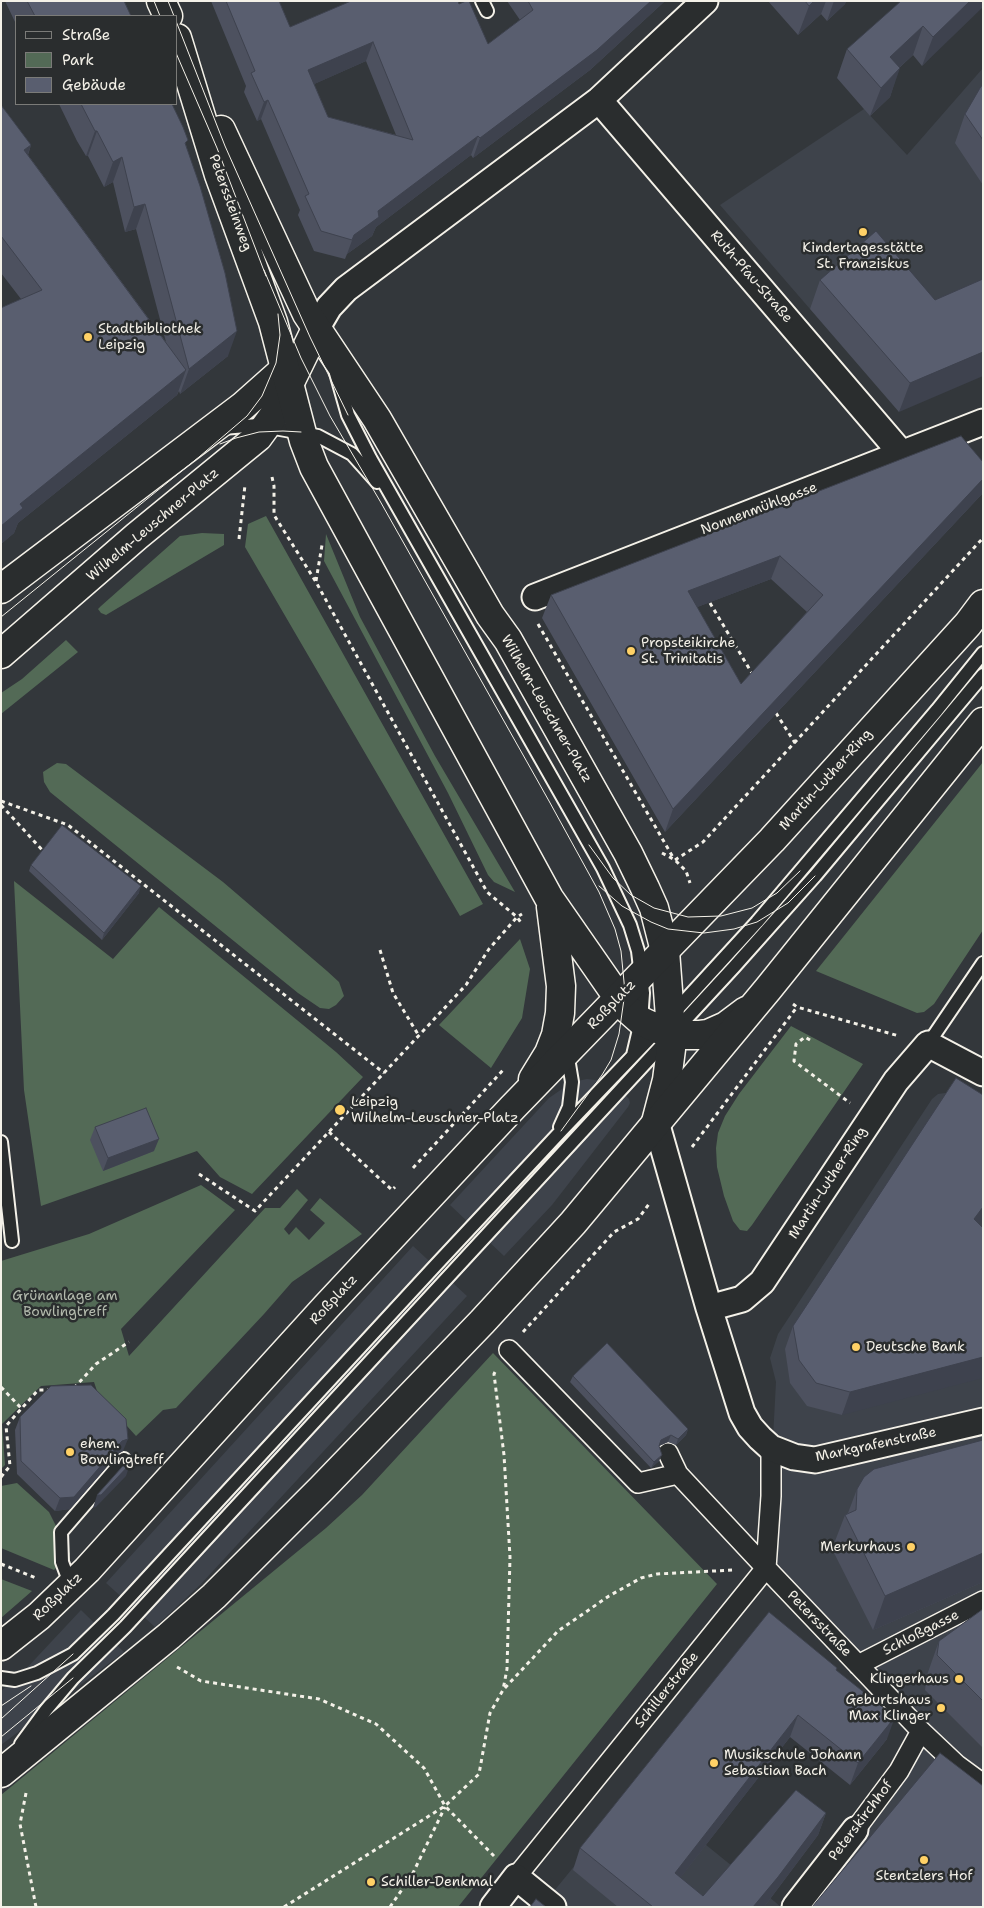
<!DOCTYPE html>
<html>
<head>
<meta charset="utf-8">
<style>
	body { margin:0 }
	#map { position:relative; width:984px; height:1908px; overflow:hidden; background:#33373b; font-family:"Shantell Sans",sans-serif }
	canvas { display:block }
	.frame { position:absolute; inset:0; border:2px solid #f4f1e8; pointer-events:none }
	.legend { position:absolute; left:15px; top:15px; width:162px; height:90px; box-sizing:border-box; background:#2a2d2e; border:1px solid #7b7b78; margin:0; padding:6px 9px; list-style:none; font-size:15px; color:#f4f1e8 }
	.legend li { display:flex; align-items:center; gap:10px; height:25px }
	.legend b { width:25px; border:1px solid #7b7b78 }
</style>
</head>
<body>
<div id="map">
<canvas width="984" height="1908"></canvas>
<div class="frame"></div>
<ul class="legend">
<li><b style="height:6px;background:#2a2d2e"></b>Straße</li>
<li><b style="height:14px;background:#536a56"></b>Park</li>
<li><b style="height:14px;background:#595e6f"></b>Gebäude</li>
</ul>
</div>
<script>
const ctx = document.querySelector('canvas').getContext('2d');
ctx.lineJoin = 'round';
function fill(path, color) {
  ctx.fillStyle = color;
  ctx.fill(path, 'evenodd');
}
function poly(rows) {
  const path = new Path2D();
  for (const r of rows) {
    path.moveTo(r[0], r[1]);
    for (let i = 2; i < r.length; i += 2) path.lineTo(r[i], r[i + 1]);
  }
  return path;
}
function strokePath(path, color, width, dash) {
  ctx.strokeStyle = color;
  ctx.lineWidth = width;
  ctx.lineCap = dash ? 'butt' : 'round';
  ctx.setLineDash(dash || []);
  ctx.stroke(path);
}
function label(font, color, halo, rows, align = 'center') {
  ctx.font = font + ' "Shantell Sans",sans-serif';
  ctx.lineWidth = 5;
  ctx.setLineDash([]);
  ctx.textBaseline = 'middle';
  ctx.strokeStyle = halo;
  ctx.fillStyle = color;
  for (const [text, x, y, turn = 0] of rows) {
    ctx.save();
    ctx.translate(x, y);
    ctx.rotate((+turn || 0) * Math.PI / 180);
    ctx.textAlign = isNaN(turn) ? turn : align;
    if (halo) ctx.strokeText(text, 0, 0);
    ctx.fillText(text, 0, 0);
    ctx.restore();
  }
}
const built = poly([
	[983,68,983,303,924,329,865,260,810,309,720,205,864,109,907,155],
	[587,1079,602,1081,617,1086,629,1099,630,1103,628,1107,552,1205,504,1256,450,1205,549,1098,572,1082],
	[945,1093,983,1119,983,1907,795,1907,921,1731,766,1568,776,1382,770,1358,778,1334,932,1099,938,1094],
	[413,1246,467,1296,200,1585,155,1627,106,1583],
	[81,1610,124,1652,1,1745,1,1691,23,1672],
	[637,1789,737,1870,781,1907,541,1907]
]);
const green = poly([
	[266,516,483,904,460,916,245,547,248,524],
	[202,533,224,534,224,545,106,615,101,613,98,609,101,606,180,536],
	[326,534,360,617,435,756,515,892,494,882,488,875,448,793,324,561],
	[66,640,78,652,1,714,1,693,22,679],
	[983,762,983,930,934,1004,924,1012,917,1013,816,971],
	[57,763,66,764,223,882,327,971,339,982,344,996,336,1005,329,1009,320,1008,298,993,50,792,44,782,43,772],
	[14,881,113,959,159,907,336,1052,363,1077,252,1194,220,1177,197,1151,41,1206,24,1090],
	[520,939,530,969,522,1018,491,1068,439,1025],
	[791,1026,863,1064,752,1225,747,1231,740,1230,733,1221,724,1196,717,1167,716,1148,718,1133,725,1116,739,1094],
	[201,1185,235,1210,121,1329,129,1356,265,1208,280,1208,297,1189,308,1200,284,1229,289,1235,296,1227,309,1240,325,1223,310,1210,320,1198,362,1234,292,1282,264,1314,176,1408,163,1410,136,1436,98,1394,94,1382,41,1386,2,1424,5,1465,1,1469,1,1261,89,1234],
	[493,1353,717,1584,458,1907,1,1907,1,1795,326,1528,362,1495],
	[17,1483,49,1512,70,1554,54,1570,1,1548,1,1486],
	[1,1579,32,1591,1,1618]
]);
const path = poly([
	[272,477,274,486,274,515,316,582,487,892,517,917,522,924],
	[239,539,245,485],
	[316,581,322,545],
	[710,603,753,675],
	[538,624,674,859],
	[776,713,795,743],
	[1,801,68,825,384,1073],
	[1,805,44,852],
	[662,853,675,860,686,871,690,883],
	[675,860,703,842,983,538],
	[380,950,393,993,419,1036],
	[793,1004,797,1007,899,1036],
	[810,1040,805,1037,796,1044,794,1061,850,1103],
	[329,1132,392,1190,395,1187],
	[692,1147,797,1007],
	[413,1168,505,1068],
	[199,1174,255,1211,466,985,489,949,517,917,522,914],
	[523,1332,614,1232,638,1219,649,1204],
	[495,1372,494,1374,504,1455,510,1557,507,1669,503,1690],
	[1,1387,21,1408],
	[74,1388,96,1364,129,1342],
	[1,1477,10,1466,6,1426,38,1390,49,1390],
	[1,1564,36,1578],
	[177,1667,201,1681,319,1699,376,1724,424,1768,445,1806,494,1856],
	[26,1793,20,1824,36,1907],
	[284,1907,445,1806,479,1774,490,1713,503,1690,558,1631,609,1596,641,1578,657,1574,733,1570],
	[390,1907,412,1875,445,1807]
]);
const service = poly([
	[482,1,487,11],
	[336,373,348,415,370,458,603,868,630,925,638,951,643,993,641,1021,633,1055],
	[223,428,258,425,318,436,352,454,377,482],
	[928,1044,983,963],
	[560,1127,569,1107,572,1082,567,1052],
	[1,1142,12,1241],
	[71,1586,62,1562,61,1532,124,1459],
	[1,1678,15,1680,37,1673,73,1654,113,1615,435,1266,561,1131,670,1017,757,922,937,710,983,653],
	[21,1744,46,1710,73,1678,125,1627,734,967,815,876,983,675]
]);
const pedestrian = poly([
	[509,1350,638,1483,678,1474],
	[668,1453,678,1474,766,1568,921,1731,957,1765,983,1784],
	[858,1665,983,1601],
	[855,1830,899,1771,921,1731],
	[516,1877,766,1568,771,1496,771,1448]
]);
const minor = poly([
	[599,100,902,454],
	[316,329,329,307,346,289,599,100,705,1],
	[535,597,983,422],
	[656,1122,709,1308,742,1413,750,1427,760,1438,771,1448,794,1457,815,1460,983,1421],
	[709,1308,742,1299,762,1282,896,1081,928,1044,983,1073],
	[493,1907,516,1877,553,1907],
	[795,1907,855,1830]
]);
const tertiary = poly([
	[1,589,243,406,279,374,292,359],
	[1,654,137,536,258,437,274,415,316,329]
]);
const secondary = poly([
	[161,1,168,16],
	[177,38,219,175,273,322,304,441,314,467,549,898,624,1006,641,1021,671,1035,700,1035,708,1034,726,1026,746,1011],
	[221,130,307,314,377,419,490,615,508,640,628,853,645,888,654,908,665,951,670,1017,671,1049,667,1080,656,1122],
	[533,1079,549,1053,556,1035,560,1013,561,986,551,907]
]);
const primary = poly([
	[1,1646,39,1616,87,1570,326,1307,512,1108,772,840,968,624,983,604],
	[1,1773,169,1636,214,1596,322,1488,482,1322,573,1223,768,989,983,722]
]);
const tram = poly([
	[154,1,160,16],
	[168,1,174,16],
	[176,21,225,146,310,337,348,415],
	[176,53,217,148,266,276],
	[264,270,301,358,330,416,380,501,549,801,599,892,615,929,621,951,625,992,619,1034,611,1060,602,1075,561,1131],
	[220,444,236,438,259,432,283,431,301,432],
	[1,617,199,457,247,416,262,396,276,363,280,335,278,314],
	[589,845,613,878,631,895,654,908,688,917,721,916,752,908,777,893,800,871],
	[599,886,622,906,651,922,668,929,704,933,734,929,757,922,788,903,815,876],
	[1,1706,31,1686],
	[1,1719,73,1654],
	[1,1737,73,1678]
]);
const wall = poly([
	[5,1,124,1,131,16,16,16,16,24],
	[211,1,279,1,290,27,459,4,488,44,520,20,507,1,665,1,590,70,473,158,471,155,376,227,372,236,347,254,345,259,314,251,298,215,300,210,261,119,257,121,244,92,246,86],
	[366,61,396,135,328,117,314,84],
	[768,1,846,1,845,4,827,21,821,14,798,35],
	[983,1,922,66,913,55,899,68,890,97,870,116,837,78,847,49],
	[983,84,983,185,955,143,965,114],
	[59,104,172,104,186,145,228,356,180,394,179,391,177,395,18,523,14,533,1,544,1,308,21,299,1,273,1,105,31,145,28,155,166,342,136,229,125,232,113,182,104,187,88,156,86,156,77,141],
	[983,279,899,412,810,309,820,280,935,300],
	[982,494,665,832,542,618,551,595],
	[771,579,807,612,741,684,697,607],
	[31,865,139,893,102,940,29,871],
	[983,1095,842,1415,807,1406,790,1383,785,1349,793,1326],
	[95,1127,154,1151,103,1171,90,1140],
	[573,1376,688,1429,686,1435,676,1445,668,1442,659,1446,659,1461,651,1468,570,1382],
	[20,1417,123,1451,118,1454,70,1509,55,1511,17,1474,15,1430],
	[983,1440,983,1582,873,1630,832,1549,845,1515,848,1513,857,1489],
	[983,1609,983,1748,925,1690,927,1675,939,1641],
	[836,1670,887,1739,850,1785,790,1737,680,1878,703,1896,826,1813,818,1835,764,1907,618,1907,573,1870,580,1848]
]);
const shadedWall = poly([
	[651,1,665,1,590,70,473,158,480,138],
	[814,1,826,1,821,14,798,35,809,6],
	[834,1,846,1,845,4,827,21],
	[970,1,983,1,983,7,922,66,933,37],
	[923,26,913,55,879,86,890,57],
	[373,42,366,61,301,90,308,70],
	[900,68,890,97,870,116,881,88],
	[268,100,261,119,257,121,264,102],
	[95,131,97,131,88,156,86,156],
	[478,136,471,155,376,227,372,236,347,254,354,235,378,211],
	[31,145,22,170,24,150],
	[122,157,113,182,104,187,113,162],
	[145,204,136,229,125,232,134,207],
	[237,331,228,356,180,394,189,369],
	[983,352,983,376,899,412,910,383],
	[186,370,177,395,18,523,14,533,1,544,1,526,20,504],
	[983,479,983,491,982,494,665,832,673,809],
	[780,556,771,579,679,614,688,591],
	[141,886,139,893,102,940,104,933],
	[159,1139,154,1151,103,1171,108,1158],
	[983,1207,983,1218,966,1242,974,1219],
	[983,1357,983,1378,842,1415,850,1392],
	[688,1429,686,1435,676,1445,678,1439],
	[671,1435,668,1442,659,1446,661,1440],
	[128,1439,123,1451,118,1454,70,1509,55,1511,60,1498,122,1441],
	[662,1455,659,1461,651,1468,654,1462],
	[130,1464,126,1476,96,1507,93,1508,97,1495],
	[983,1553,983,1582,873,1630,885,1596],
	[798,1715,790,1737,667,1895,675,1873],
	[895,1717,887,1739,850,1785,858,1763],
	[826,1813,818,1835,764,1907,753,1907]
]);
const building = poly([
	[27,1,124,1,131,16,35,16,27,1],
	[226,1,279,1,290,27,351,1,458,1,459,4,466,1,469,1,488,44,533,10,528,1,651,1,597,50,480,138,478,136,378,211,379,217,354,235,352,240,321,231,305,196,309,194,268,100,264,102,251,73,255,71,226,1],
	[373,42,413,140,328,117,308,70,373,42],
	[805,1,814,1,809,6,805,1],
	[901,1,970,1,933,37,923,26,890,57,900,68,881,88,847,49,901,1],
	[983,84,983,140,965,114,980,88,983,84],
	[81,104,172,104,183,127,188,140,185,143,200,186,225,273,237,331,189,369,145,204,134,207,122,157,113,162,97,131,95,131,81,104],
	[1,105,31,145,24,150,186,370,20,504,23,508,1,526,1,308,5,306,42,290,1,236,1,105],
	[876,231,935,300,983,279,983,352,910,383,820,280,876,231],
	[961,436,983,462,983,479,673,809,551,595,961,436],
	[780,556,823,595,741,684,688,591,780,556],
	[62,825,141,886,104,933,31,865,62,825],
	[956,1078,983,1095,983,1207,974,1219,983,1228,983,1357,850,1392,816,1383,799,1360,793,1326,956,1078],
	[146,1108,159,1139,108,1158,95,1127,146,1108],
	[607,1343,688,1429,678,1439,671,1435,661,1440,659,1446,662,1455,654,1462,573,1376,607,1343],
	[91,1385,126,1419,128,1439,122,1441,74,1497,60,1498,21,1461,20,1417,51,1386,91,1385],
	[983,1440,983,1553,885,1596,845,1515,856,1510,857,1489,864,1477,874,1469,983,1440],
	[130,1458,130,1464,101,1495,97,1495,130,1458],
	[983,1609,983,1701,937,1655,939,1641,983,1609],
	[769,1612,837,1668,836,1670,895,1717,858,1763,798,1715,675,1873,703,1896,796,1790,826,1813,778,1877,753,1907,653,1907,580,1848,769,1612],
	[940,1753,983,1786,983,1907,812,1907,940,1753],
	[536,1899,546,1907,530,1907,536,1899]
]);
const markers = [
	[863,232,5,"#ffd166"],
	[88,337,5,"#ffd166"],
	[631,651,5,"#ffd166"],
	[340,1110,6,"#ffd166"],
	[856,1347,5,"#ffd166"],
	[70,1452,5,"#ffd166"],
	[911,1547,5,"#ffd166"],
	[959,1679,5,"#ffd166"],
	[941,1708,5,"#ffd166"],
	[714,1763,5,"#ffd166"],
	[924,1860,5,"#ffd166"],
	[371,1882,5,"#ffd166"]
];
const streetNames = [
	["Peterssteinweg",230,203,70],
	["Ruth-Pfau-Straße",751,277,49],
	["Nonnenmühlgasse",759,509,-21],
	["Wilhelm-Leuschner-Platz",153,525,-40],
	["Wilhelm-Leuschner-Platz",546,709,60],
	["Martin-Luther-Ring",826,780,-48],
	["Roßplatz",612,1005,-46],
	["Martin-Luther-Ring",828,1183,-57],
	["Roßplatz",334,1300,-47],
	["Markgrafenstraße",876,1445,-12],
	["Roßplatz",58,1597,-44],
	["Petersstraße",819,1624,46],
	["Schloßgasse",921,1633,-27],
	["Schillerstraße",667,1690,-51],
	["Peterskirchhof",861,1821,-53]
];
const poiNames = [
	["Kindertagesstätte",863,248,"center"],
	["St. Franziskus",863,264,"center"],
	["Stadtbibliothek",98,329],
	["Leipzig",98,345],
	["Propsteikirche",641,643],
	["St. Trinitatis",641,659],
	["Leipzig",351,1102],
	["Wilhelm-Leuschner-Platz",351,1118],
	["Deutsche Bank",866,1347],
	["ehem.",80,1444],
	["Bowlingtreff",80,1460],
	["Merkurhaus",901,1547,"right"],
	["Klingerhaus",949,1679,"right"],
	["Geburtshaus",931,1700,"right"],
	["Max Klinger",931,1716,"right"],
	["Musikschule Johann",724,1755],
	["Sebastian Bach",724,1771],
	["Stentzlers Hof",924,1876,"center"],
	["Schiller-Denkmal",381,1882]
];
const parkNames = [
	["Grünanlage am",65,1296],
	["Bowlingtreff",65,1312]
];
fill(built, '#3e434b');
fill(green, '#536a56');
strokePath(service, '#f4f1e8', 16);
strokePath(pedestrian, '#f4f1e8', 22);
strokePath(minor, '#f4f1e8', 29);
strokePath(tertiary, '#f4f1e8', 31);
strokePath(secondary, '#f4f1e8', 31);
strokePath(primary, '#f4f1e8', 31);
strokePath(path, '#f4f1e8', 3, [4, 4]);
strokePath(service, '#2a2d2e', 12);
strokePath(pedestrian, '#2a2d2e', 19);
strokePath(minor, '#2a2d2e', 25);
strokePath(tertiary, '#2a2d2e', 28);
strokePath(secondary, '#2a2d2e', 28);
strokePath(primary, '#2a2d2e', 28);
strokePath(tram, '#f4f1e8', 1);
fill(wall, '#4d515f');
fill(shadedWall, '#3e424e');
fill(building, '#595e6f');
strokePath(building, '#3e424e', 1);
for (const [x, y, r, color] of markers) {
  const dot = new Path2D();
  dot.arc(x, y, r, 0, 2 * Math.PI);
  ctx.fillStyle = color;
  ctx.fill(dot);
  strokePath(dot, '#2a2d2e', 2);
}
label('14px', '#f4f1e8', '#2a2d2e', streetNames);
label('14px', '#f4f1e8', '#2a2d2e', poiNames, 'left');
label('14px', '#b4bbae', '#2a2d2e', parkNames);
</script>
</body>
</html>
